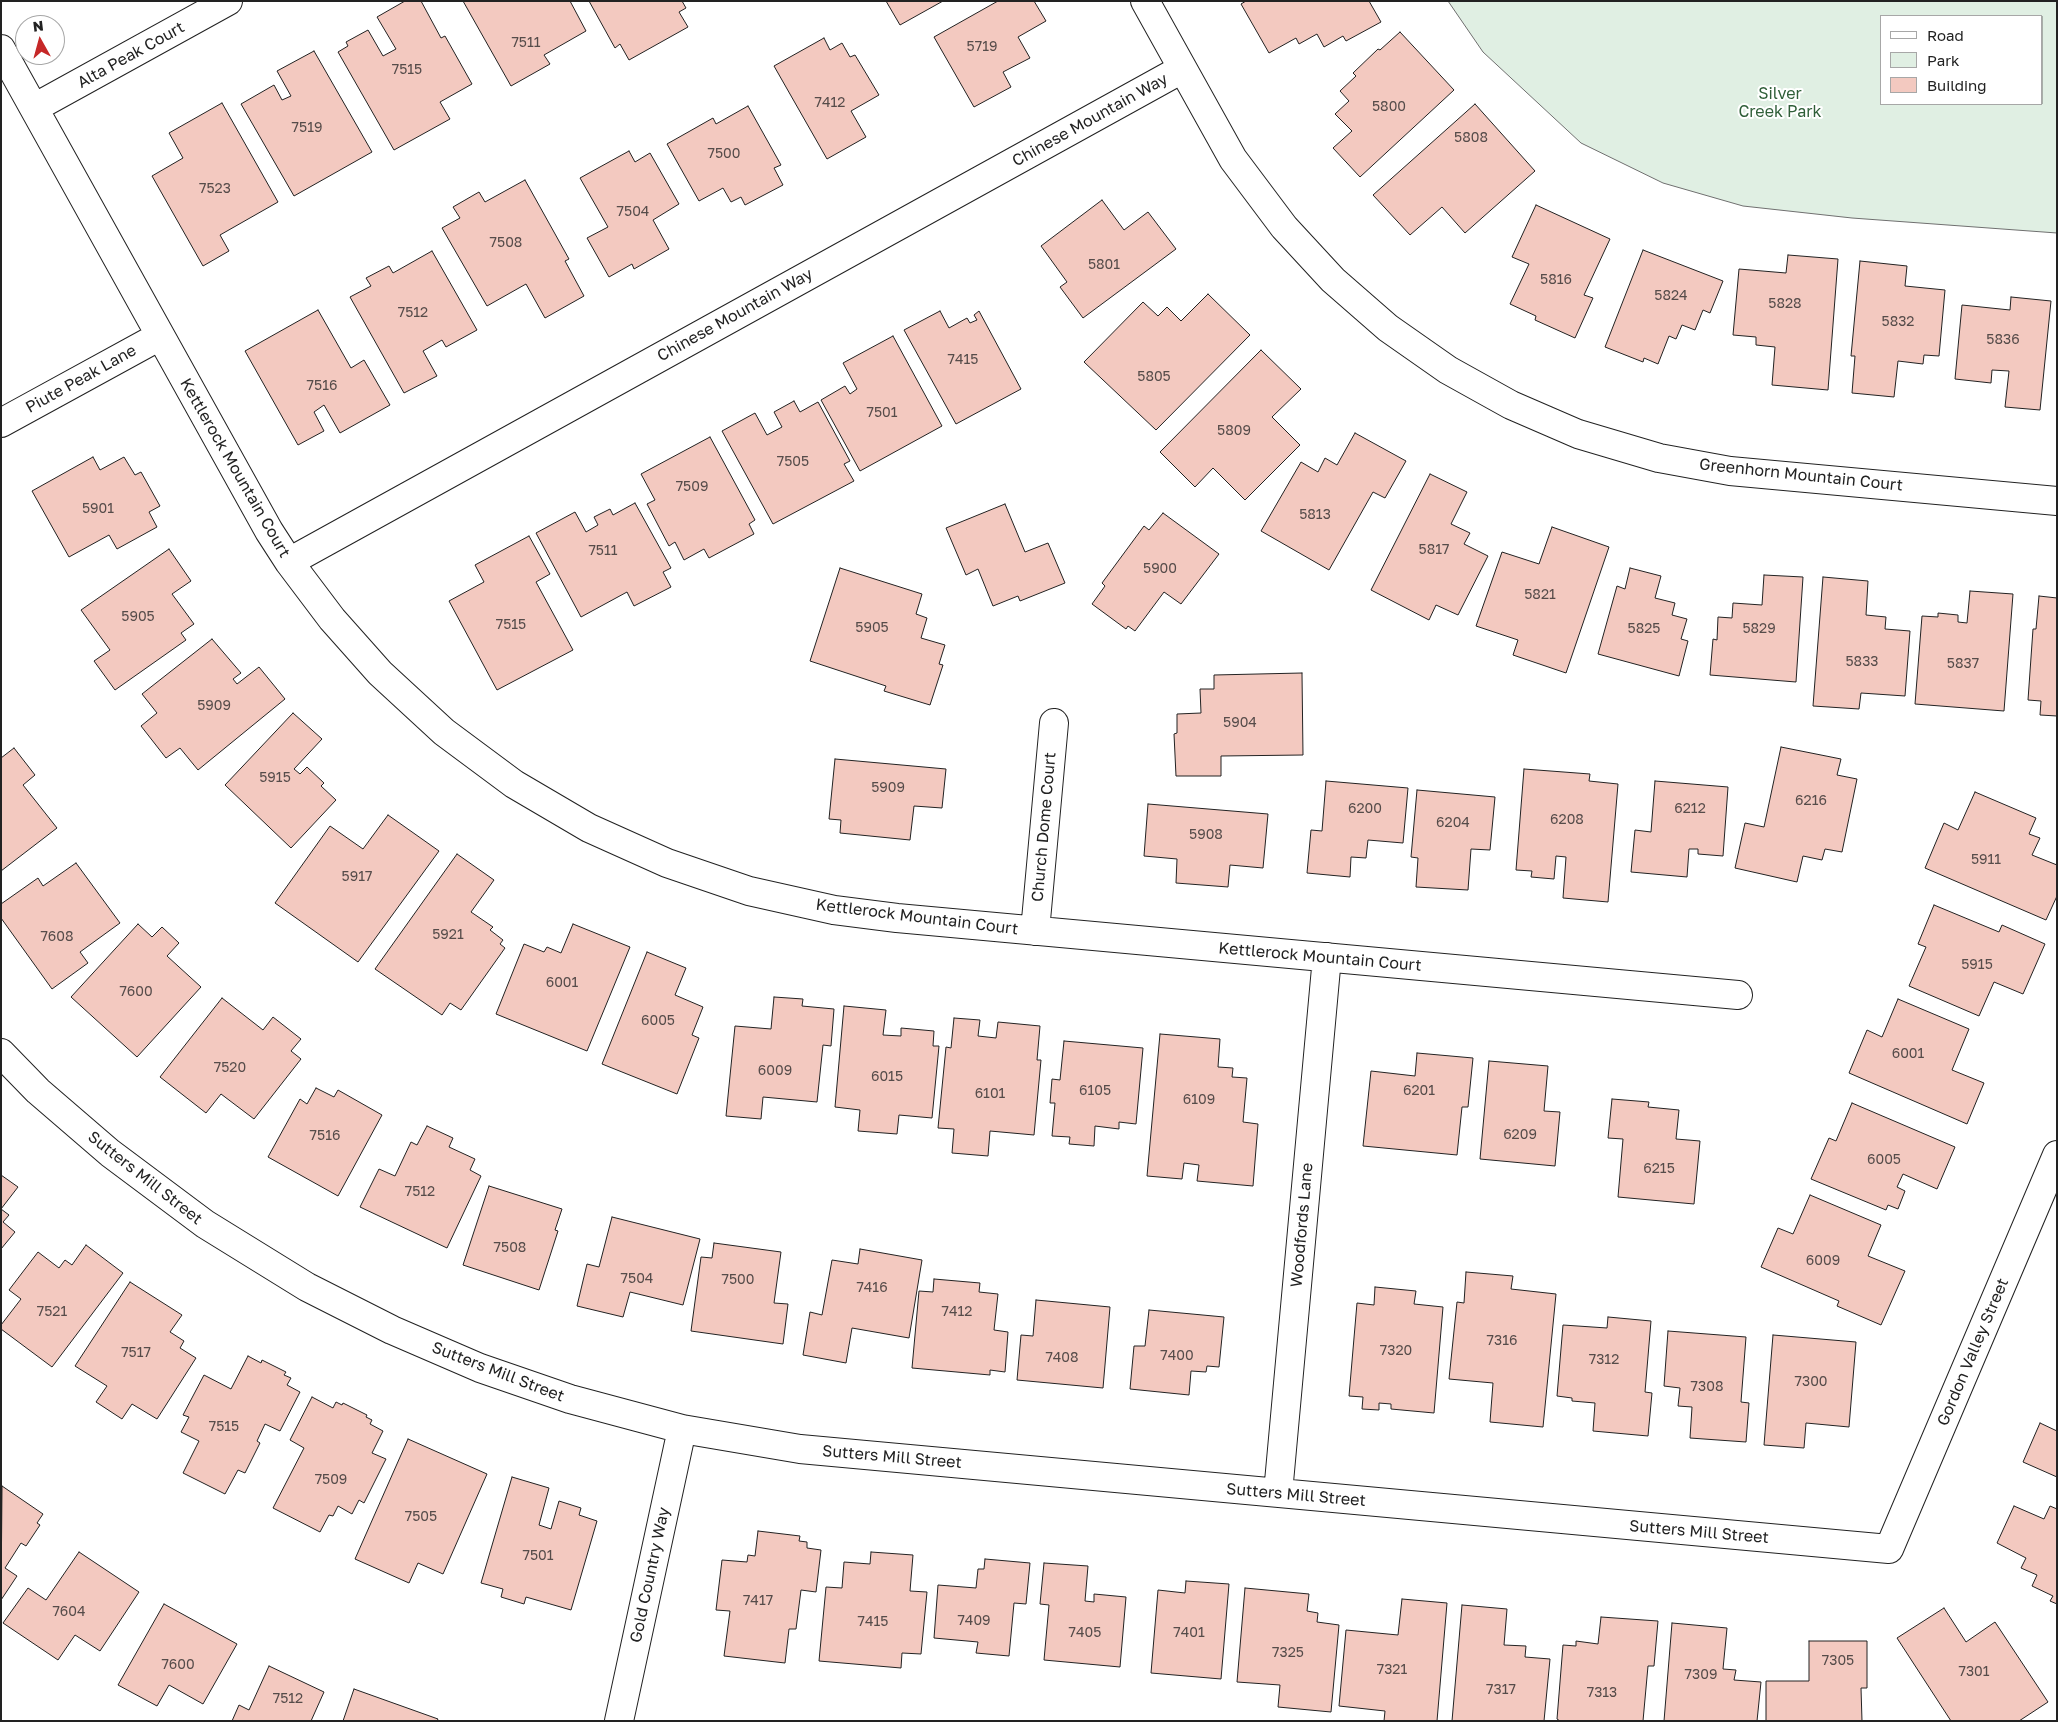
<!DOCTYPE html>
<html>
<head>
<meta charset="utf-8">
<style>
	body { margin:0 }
	#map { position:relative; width:2058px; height:1722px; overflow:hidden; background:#fff; font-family:"Golos Text",sans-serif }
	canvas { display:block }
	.frame { position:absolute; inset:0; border:2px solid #222; pointer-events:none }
	.legend { position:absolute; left:1880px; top:15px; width:162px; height:90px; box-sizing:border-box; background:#fff; border:1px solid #a7a7a7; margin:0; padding:6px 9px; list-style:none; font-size:15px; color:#222 }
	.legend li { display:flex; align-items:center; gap:10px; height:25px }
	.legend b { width:25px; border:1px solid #a7a7a7 }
	.north { position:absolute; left:15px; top:15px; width:50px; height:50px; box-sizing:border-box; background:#fff; border:1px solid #a7a7a7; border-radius:50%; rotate:353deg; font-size:14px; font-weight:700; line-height:20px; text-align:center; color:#222 }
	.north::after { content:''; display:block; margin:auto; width:18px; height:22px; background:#c62828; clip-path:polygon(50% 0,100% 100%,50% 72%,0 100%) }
</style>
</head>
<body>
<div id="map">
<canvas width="2058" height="1722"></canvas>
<div class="frame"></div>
<ul class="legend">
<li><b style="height:6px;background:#fff"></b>Road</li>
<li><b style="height:14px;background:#e0efe3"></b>Park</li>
<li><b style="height:14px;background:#f3c9c0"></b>Building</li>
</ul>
<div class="north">N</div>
</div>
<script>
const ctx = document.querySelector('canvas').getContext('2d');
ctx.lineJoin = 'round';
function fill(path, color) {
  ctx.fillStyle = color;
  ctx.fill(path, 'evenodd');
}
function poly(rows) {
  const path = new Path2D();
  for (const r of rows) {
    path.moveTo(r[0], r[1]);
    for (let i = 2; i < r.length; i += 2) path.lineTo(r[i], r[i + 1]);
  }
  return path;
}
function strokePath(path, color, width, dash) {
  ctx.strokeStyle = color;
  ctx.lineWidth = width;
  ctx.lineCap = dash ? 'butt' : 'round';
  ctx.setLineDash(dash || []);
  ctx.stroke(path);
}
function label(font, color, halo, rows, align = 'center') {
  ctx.font = font + ' "Golos Text",sans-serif';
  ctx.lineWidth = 4;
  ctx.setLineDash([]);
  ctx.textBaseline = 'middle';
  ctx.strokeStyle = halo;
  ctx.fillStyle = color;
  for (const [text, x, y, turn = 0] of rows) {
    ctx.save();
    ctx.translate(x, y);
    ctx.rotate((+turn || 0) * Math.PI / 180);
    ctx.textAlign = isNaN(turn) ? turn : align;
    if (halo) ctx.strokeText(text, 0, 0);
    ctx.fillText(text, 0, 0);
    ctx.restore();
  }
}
const green = poly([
	[1448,1,2057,1,2057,233,1852,218,1743,206,1663,183,1581,143,1483,52,1448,1],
	[1882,16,2042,16,2042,104,1882,104,1882,16]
]);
const building = poly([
	[405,1,421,1,441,38,445,36,472,84,440,102,450,119,394,150,338,52,348,46,346,42,368,30,383,56,396,49,377,17,405,1],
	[463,1,570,1,586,31,544,55,550,64,511,86,463,1],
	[589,1,682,1,686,8,679,12,688,27,629,60,620,44,615,48,589,1],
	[886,1,943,1,900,25,886,1],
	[998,1,1034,1,1046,21,1018,37,1030,58,1003,72,1011,87,974,107,934,37,998,1],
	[1246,1,1369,1,1381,22,1346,41,1343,36,1324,47,1317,34,1299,44,1296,38,1269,53,1241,4,1246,1],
	[1400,32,1454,90,1360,177,1333,148,1352,131,1335,114,1349,101,1340,91,1356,76,1353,73,1378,49,1380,50,1400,32],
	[824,38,830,50,842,43,850,57,855,55,879,95,851,111,866,137,827,159,774,66,824,38],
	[314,51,372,152,294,196,241,104,274,85,282,100,291,96,277,71,314,51],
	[222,103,278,202,220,235,229,251,203,266,152,176,183,158,169,133,222,103],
	[1475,104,1535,171,1465,233,1442,207,1410,235,1373,195,1475,104],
	[748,106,781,165,774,168,783,185,745,205,741,197,731,202,723,188,699,201,667,144,713,118,716,124,748,106],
	[629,151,635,162,650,153,679,204,653,220,669,249,634,269,632,264,609,277,587,238,608,227,580,178,629,151],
	[525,180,569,259,565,261,584,296,545,318,526,284,487,306,442,228,460,218,453,207,479,192,485,202,525,180],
	[1102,200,1124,230,1148,212,1176,249,1083,318,1060,287,1067,282,1041,246,1102,200],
	[1536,205,1610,239,1584,295,1593,298,1575,338,1535,320,1536,316,1510,304,1529,264,1512,257,1536,205],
	[1643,250,1723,281,1710,313,1703,310,1695,330,1682,325,1676,339,1669,336,1658,364,1644,358,1643,362,1605,347,1643,250],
	[432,251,477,330,446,347,442,340,423,351,437,376,404,393,350,297,371,286,366,278,389,266,393,273,432,251],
	[1788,255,1838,259,1828,390,1772,385,1775,347,1756,345,1756,337,1733,335,1739,269,1786,273,1788,255],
	[1860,261,1907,266,1905,286,1945,290,1939,356,1924,355,1923,364,1898,361,1894,397,1852,393,1855,356,1851,356,1860,261],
	[1208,294,1250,335,1156,430,1084,362,1143,302,1158,316,1167,307,1181,321,1208,294],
	[2011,297,2051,301,2040,410,2005,407,2009,371,1992,370,1991,383,1955,379,1962,305,2010,310,2011,297],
	[318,310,351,368,364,360,390,405,340,433,324,405,314,412,324,431,298,445,245,351,318,310],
	[940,311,949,328,967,318,970,323,977,320,974,315,979,311,1021,389,956,424,904,330,940,311],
	[893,336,942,426,860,471,821,400,845,386,850,394,857,389,843,363,893,336],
	[1261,350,1301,389,1272,417,1300,445,1245,500,1213,468,1195,487,1160,452,1261,350],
	[794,401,800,412,818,402,850,461,844,464,854,481,773,524,722,431,755,413,767,435,782,427,774,412,794,401],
	[1355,433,1406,461,1385,498,1373,492,1329,570,1261,531,1301,462,1318,472,1325,458,1337,465,1355,433],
	[710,437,755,520,749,524,754,534,709,558,704,549,684,560,675,542,669,546,647,504,655,500,641,474,710,437],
	[93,457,100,470,124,457,135,475,141,472,160,506,149,512,157,527,117,549,109,535,69,557,32,491,93,457],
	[1430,474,1467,492,1451,524,1470,533,1464,544,1488,556,1458,615,1436,605,1429,620,1371,590,1430,474],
	[635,503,671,568,663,572,671,587,634,606,627,592,581,617,536,533,575,512,586,532,598,525,594,517,610,509,613,515,635,503],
	[1005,504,1025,552,1048,543,1065,583,1020,601,1018,596,993,606,978,569,966,575,946,528,1005,504],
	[1163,513,1219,554,1181,604,1164,592,1135,631,1128,626,1126,629,1092,604,1105,586,1102,583,1144,526,1149,530,1163,513],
	[1552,527,1609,547,1566,673,1513,655,1518,640,1476,626,1502,552,1539,564,1552,527],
	[529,536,550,574,536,582,573,650,497,690,449,601,484,582,475,565,529,536],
	[169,549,191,581,172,594,194,624,181,633,186,640,115,690,94,661,110,650,81,610,169,549],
	[840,568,922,594,916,614,927,618,921,638,945,645,939,664,943,665,930,705,884,691,886,686,810,661,840,568],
	[1630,568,1661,576,1655,598,1675,603,1672,615,1687,619,1681,639,1688,641,1679,676,1598,654,1617,586,1625,589,1630,568],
	[1764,575,1803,577,1796,682,1710,675,1713,639,1717,640,1718,617,1732,618,1733,603,1762,605,1764,575],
	[1823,577,1868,581,1866,615,1886,617,1885,629,1910,631,1905,696,1861,693,1859,709,1813,706,1823,577],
	[1970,591,2013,594,2004,711,1915,704,1922,616,1938,617,1938,613,1958,615,1958,622,1967,623,1970,591],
	[2039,596,2057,598,2057,716,2040,715,2041,701,2028,700,2033,629,2036,629,2039,596],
	[212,639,241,673,233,679,237,684,259,667,285,699,198,770,180,748,166,758,141,726,157,713,142,694,212,639],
	[1302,673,1303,755,1221,756,1221,776,1176,776,1174,734,1177,733,1177,714,1201,713,1200,689,1214,689,1214,675,1302,673],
	[293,713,322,739,294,769,300,774,307,767,324,783,321,786,336,800,291,848,225,785,293,713],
	[1781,747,1841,759,1837,775,1857,779,1842,852,1825,849,1822,860,1803,856,1797,882,1735,868,1745,823,1764,827,1781,747],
	[14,748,35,775,23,785,57,828,1,871,1,758,14,748],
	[835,759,946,769,942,808,914,806,910,840,840,833,841,820,829,819,835,759],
	[1524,769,1590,774,1589,781,1618,784,1608,902,1563,898,1566,857,1556,856,1554,879,1531,877,1532,871,1516,870,1524,769],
	[1326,781,1408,788,1403,843,1368,840,1366,858,1351,857,1350,877,1307,873,1311,830,1322,831,1326,781],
	[1655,781,1728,787,1723,856,1698,854,1698,849,1689,849,1687,877,1631,872,1635,830,1651,832,1655,781],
	[1417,790,1495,797,1490,850,1471,849,1468,890,1416,887,1418,858,1411,857,1417,790],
	[1975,792,2036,818,2029,834,2040,838,2032,855,2057,865,2057,896,2046,920,1925,868,1944,823,1958,830,1975,792],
	[1148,804,1268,814,1263,868,1230,865,1228,887,1176,883,1177,859,1144,856,1148,804],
	[388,815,439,851,358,962,275,903,330,826,363,849,388,815],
	[457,854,494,880,471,912,493,927,490,930,503,940,500,944,505,948,461,1010,450,1003,442,1015,375,969,457,854],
	[76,863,120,923,80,952,88,963,52,989,1,918,1,904,38,878,43,886,76,863],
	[1934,905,1999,932,2002,925,2045,944,2023,994,1994,982,1979,1016,1909,986,1926,947,1918,944,1934,905],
	[138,924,152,937,162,927,179,943,167,956,201,987,137,1057,71,997,138,924],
	[573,924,630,947,587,1051,496,1014,524,944,544,952,547,947,561,953,573,924],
	[647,952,686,968,675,995,703,1007,692,1035,699,1038,677,1094,602,1064,647,952],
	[774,997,803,999,802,1006,834,1009,831,1046,823,1045,817,1102,763,1097,761,1119,726,1116,735,1026,771,1029,774,997],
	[222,998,263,1030,273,1017,301,1039,291,1051,301,1059,254,1119,221,1094,206,1113,160,1077,222,998],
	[1898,999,1969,1029,1952,1070,1984,1083,1967,1124,1849,1073,1867,1030,1882,1037,1898,999],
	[844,1006,886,1010,883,1035,901,1036,901,1028,934,1031,933,1046,939,1046,932,1118,899,1115,897,1134,858,1131,860,1110,835,1107,844,1006],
	[954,1018,980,1020,978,1036,996,1038,998,1022,1040,1026,1037,1060,1041,1060,1034,1135,990,1131,988,1156,952,1153,954,1129,938,1128,946,1047,951,1048,954,1018],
	[1160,1034,1220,1039,1218,1067,1233,1068,1232,1077,1247,1078,1243,1122,1258,1124,1253,1186,1197,1181,1199,1165,1184,1163,1182,1179,1147,1176,1160,1034],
	[1064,1041,1143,1048,1136,1124,1119,1122,1119,1129,1095,1126,1094,1146,1069,1144,1070,1137,1052,1136,1055,1103,1050,1103,1052,1079,1060,1080,1064,1041],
	[1417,1053,1473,1058,1468,1107,1462,1107,1457,1155,1363,1146,1371,1071,1415,1076,1417,1053],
	[1489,1061,1548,1066,1544,1111,1560,1112,1555,1166,1480,1159,1489,1061],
	[316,1088,334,1097,338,1090,382,1115,338,1196,268,1157,300,1099,307,1104,316,1088],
	[1612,1099,1649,1102,1648,1107,1679,1110,1676,1139,1700,1141,1694,1204,1618,1197,1623,1139,1608,1138,1612,1099],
	[1852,1103,1955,1147,1937,1189,1903,1174,1897,1187,1905,1191,1898,1209,1888,1205,1886,1210,1811,1179,1829,1138,1836,1141,1852,1103],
	[427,1126,453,1138,449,1147,475,1159,470,1170,481,1176,447,1248,360,1207,379,1169,395,1176,411,1142,417,1145,427,1126],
	[1,1175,18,1187,1,1209,1,1175],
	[489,1186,562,1209,555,1230,558,1231,539,1290,463,1265,489,1186],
	[1810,1195,1881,1225,1868,1256,1905,1271,1881,1325,1837,1306,1839,1301,1761,1267,1778,1228,1793,1234,1810,1195],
	[1,1209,9,1215,3,1222,15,1232,1,1249,1,1209],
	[612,1217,700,1239,683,1305,630,1292,623,1317,577,1306,587,1264,599,1267,612,1217],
	[714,1243,781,1252,774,1303,788,1304,783,1344,691,1331,701,1257,712,1258,714,1243],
	[86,1245,123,1273,52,1367,1,1329,1,1325,21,1299,9,1290,38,1252,59,1268,65,1260,72,1265,86,1245],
	[860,1249,922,1260,909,1338,852,1328,846,1363,803,1355,810,1312,822,1315,832,1260,858,1264,860,1249],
	[1466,1272,1513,1276,1511,1289,1556,1294,1543,1427,1490,1422,1493,1383,1449,1379,1457,1302,1464,1303,1466,1272],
	[934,1279,980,1283,979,1292,998,1294,994,1330,1008,1332,1005,1372,990,1370,990,1375,912,1368,919,1291,933,1292,934,1279],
	[130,1282,182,1315,170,1332,184,1341,180,1348,196,1358,157,1419,132,1404,122,1419,96,1402,107,1386,75,1366,130,1282],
	[1375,1287,1416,1291,1414,1304,1443,1307,1434,1413,1391,1409,1391,1404,1379,1403,1379,1410,1362,1409,1363,1397,1349,1396,1357,1303,1374,1305,1375,1287],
	[1036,1300,1110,1307,1103,1388,1017,1380,1021,1335,1033,1336,1036,1300],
	[1149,1310,1224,1317,1219,1367,1207,1366,1206,1372,1191,1371,1189,1395,1130,1389,1134,1346,1145,1346,1149,1310],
	[1608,1317,1651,1321,1645,1392,1652,1393,1648,1436,1593,1431,1595,1403,1572,1401,1572,1398,1557,1396,1563,1325,1607,1328,1608,1317],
	[1668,1331,1746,1337,1741,1402,1749,1403,1746,1442,1690,1438,1692,1407,1678,1406,1680,1388,1664,1386,1668,1331],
	[1773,1335,1856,1342,1849,1427,1806,1423,1804,1448,1764,1445,1773,1335],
	[248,1356,261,1363,262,1360,286,1372,284,1375,291,1378,287,1385,300,1392,280,1431,265,1424,257,1441,260,1443,245,1473,238,1470,225,1494,183,1473,199,1441,181,1432,189,1417,183,1415,204,1375,231,1389,248,1356],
	[312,1397,333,1408,336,1402,342,1405,343,1403,367,1415,366,1417,372,1420,370,1424,383,1431,372,1453,386,1459,364,1503,359,1500,352,1514,338,1506,333,1516,329,1515,320,1532,273,1508,304,1448,290,1440,312,1397],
	[2040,1423,2057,1431,2057,1477,2023,1462,2040,1423],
	[408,1439,487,1474,443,1574,418,1563,409,1583,355,1559,408,1439],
	[512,1477,549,1488,539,1525,551,1529,559,1501,581,1508,579,1515,597,1521,571,1610,526,1597,524,1604,501,1597,503,1589,481,1583,512,1477],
	[2,1486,43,1514,37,1523,40,1525,26,1546,21,1543,5,1568,17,1576,1,1600,2,1486],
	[2014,1506,2044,1519,2050,1506,2057,1509,2057,1604,2050,1601,2053,1596,2032,1586,2037,1575,2021,1568,2026,1558,1997,1543,2014,1506],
	[758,1531,800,1536,799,1541,807,1542,807,1548,821,1550,816,1592,801,1590,796,1629,789,1629,785,1663,724,1656,730,1611,716,1610,722,1560,747,1562,748,1555,755,1556,758,1531],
	[79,1552,139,1592,100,1651,75,1635,58,1660,3,1623,28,1588,46,1600,79,1552],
	[871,1552,913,1555,910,1591,927,1592,921,1654,902,1653,901,1668,819,1661,826,1587,842,1588,844,1562,870,1564,871,1552],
	[985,1559,1030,1563,1026,1604,1014,1603,1009,1656,976,1653,978,1642,934,1638,938,1585,976,1588,978,1569,984,1569,985,1559],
	[1044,1563,1088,1566,1085,1601,1094,1602,1094,1594,1126,1597,1120,1667,1044,1660,1049,1605,1040,1604,1044,1563],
	[1186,1581,1229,1584,1221,1679,1151,1673,1158,1590,1185,1593,1186,1581],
	[1245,1588,1309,1594,1307,1611,1318,1613,1317,1622,1339,1625,1331,1712,1278,1707,1280,1685,1237,1682,1245,1588],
	[1402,1599,1447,1603,1437,1721,1384,1721,1385,1711,1339,1706,1346,1630,1398,1635,1402,1599],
	[164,1604,237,1644,203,1704,169,1685,157,1706,118,1685,164,1604],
	[1462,1605,1507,1609,1504,1645,1526,1646,1525,1657,1550,1659,1544,1721,1452,1721,1462,1605],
	[1944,1608,1966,1642,1995,1622,2048,1702,2019,1721,1951,1721,1897,1638,1944,1608],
	[1601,1617,1658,1621,1654,1666,1648,1666,1643,1721,1560,1721,1557,1719,1563,1645,1576,1646,1576,1641,1598,1644,1601,1617],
	[1672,1623,1727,1628,1723,1669,1736,1670,1734,1680,1761,1682,1757,1721,1664,1721,1672,1623],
	[1809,1641,1867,1641,1867,1688,1861,1688,1862,1721,1766,1721,1766,1681,1809,1681,1809,1641],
	[269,1666,324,1692,311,1721,232,1721,239,1705,249,1710,269,1666],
	[354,1689,438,1719,437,1721,343,1721,354,1689]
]);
const street = poly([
	[1145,1,1233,159,1284,227,1333,280,1388,328,1448,370,1511,405,1578,434,1659,458,1730,471,2057,501],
	[1,49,269,531,289,562,332,619,380,673,444,732,514,784,589,828,667,863,749,891,834,910,897,918,1738,995],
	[34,108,228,1],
	[1,423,160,336],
	[289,562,1182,69],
	[1035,931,1054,723],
	[1,1053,38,1091,110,1153,205,1224,307,1287,392,1330,480,1368,570,1399,682,1429,800,1449,1889,1549,2057,1155],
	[1278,1493,1327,957],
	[619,1721,682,1429]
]);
const numberNames = [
	["7511",526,43],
	["5719",982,47],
	["7515",407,70],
	["7412",830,103],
	["5800",1389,107],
	["7519",307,128],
	["5808",1471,138],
	["7500",724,154],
	["7523",215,189],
	["7504",633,212],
	["7508",506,243],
	["5801",1104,265],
	["5816",1556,280],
	["5824",1671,296],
	["5828",1785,304],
	["7512",413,313],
	["5832",1898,322],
	["5836",2003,340],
	["7415",963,360],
	["5805",1154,377],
	["7516",322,386],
	["7501",882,413],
	["5809",1234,431],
	["7505",793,462],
	["7509",692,487],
	["5901",98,509],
	["5813",1315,515],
	["5817",1434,550],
	["7511",603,551],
	["5900",1160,569],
	["5821",1540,595],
	["5905",138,617],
	["7515",511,625],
	["5905",872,628],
	["5825",1644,629],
	["5829",1759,629],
	["5833",1862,662],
	["5837",1963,664],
	["5909",214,706],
	["5904",1240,723],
	["5915",275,778],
	["5909",888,788],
	["6216",1811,801],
	["6200",1365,809],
	["6212",1690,809],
	["6208",1567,820],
	["6204",1453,823],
	["5908",1206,835],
	["5911",1986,860],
	["5917",357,877],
	["5921",448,935],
	["7608",57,937],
	["5915",1977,965],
	["6001",562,983],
	["7600",136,992],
	["6005",658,1021],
	["6001",1908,1054],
	["7520",230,1068],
	["6009",775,1071],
	["6015",887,1077],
	["6105",1095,1091],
	["6201",1419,1091],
	["6101",990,1094],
	["6109",1199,1100],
	["6209",1520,1135],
	["7516",325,1136],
	["6005",1884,1160],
	["6215",1659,1169],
	["7512",420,1192],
	["7508",510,1248],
	["6009",1823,1261],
	["7504",637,1279],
	["7500",738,1280],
	["7416",872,1288],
	["7521",52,1312],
	["7412",957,1312],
	["7316",1502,1341],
	["7320",1396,1351],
	["7517",136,1353],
	["7400",1177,1356],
	["7408",1062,1358],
	["7312",1604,1360],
	["7300",1811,1382],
	["7308",1707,1387],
	["7515",224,1427],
	["7509",331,1480],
	["7505",421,1517],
	["7501",538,1556],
	["7417",758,1601],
	["7604",69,1612],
	["7409",974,1621],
	["7415",873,1622],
	["7405",1085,1633],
	["7401",1189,1633],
	["7325",1288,1653],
	["7305",1838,1661],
	["7600",178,1665],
	["7321",1392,1670],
	["7301",1974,1672],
	["7309",1701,1675],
	["7317",1501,1690],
	["7313",1602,1693],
	["7512",288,1699]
];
const streetNames = [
	["Alta Peak Court",131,55,-29],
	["Chinese Mountain Way",1090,120,-29],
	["Chinese Mountain Way",735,315,-29],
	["Piute Peak Lane",81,379,-29],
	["Kettlerock Mountain Court",235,468,60],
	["Greenhorn Mountain Court",1801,475,6],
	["Church Dome Court",1044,827,-85],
	["Kettlerock Mountain Court",917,917,7],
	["Kettlerock Mountain Court",1320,957,5],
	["Sutters Mill Street",145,1178,38],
	["Woodfords Lane",1302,1225,-85],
	["Gordon Valley Street",1973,1352,-67],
	["Sutters Mill Street",498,1372,21],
	["Sutters Mill Street",892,1457,5],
	["Sutters Mill Street",1296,1495,5],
	["Sutters Mill Street",1699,1532,5],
	["Gold Country Way",650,1575,-78]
];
const parkNames = [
	["Silver",1780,94],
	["Creek Park",1780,112]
];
fill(green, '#e0efe3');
strokePath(green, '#6f6f6f', 1);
fill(building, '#f3c9c0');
strokePath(building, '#222', 1);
strokePath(street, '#222', 30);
strokePath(street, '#fff', 28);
label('14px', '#564c4a', null, numberNames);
label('16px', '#222', '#fff', streetNames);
label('16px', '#2f5e38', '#fff', parkNames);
</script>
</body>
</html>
